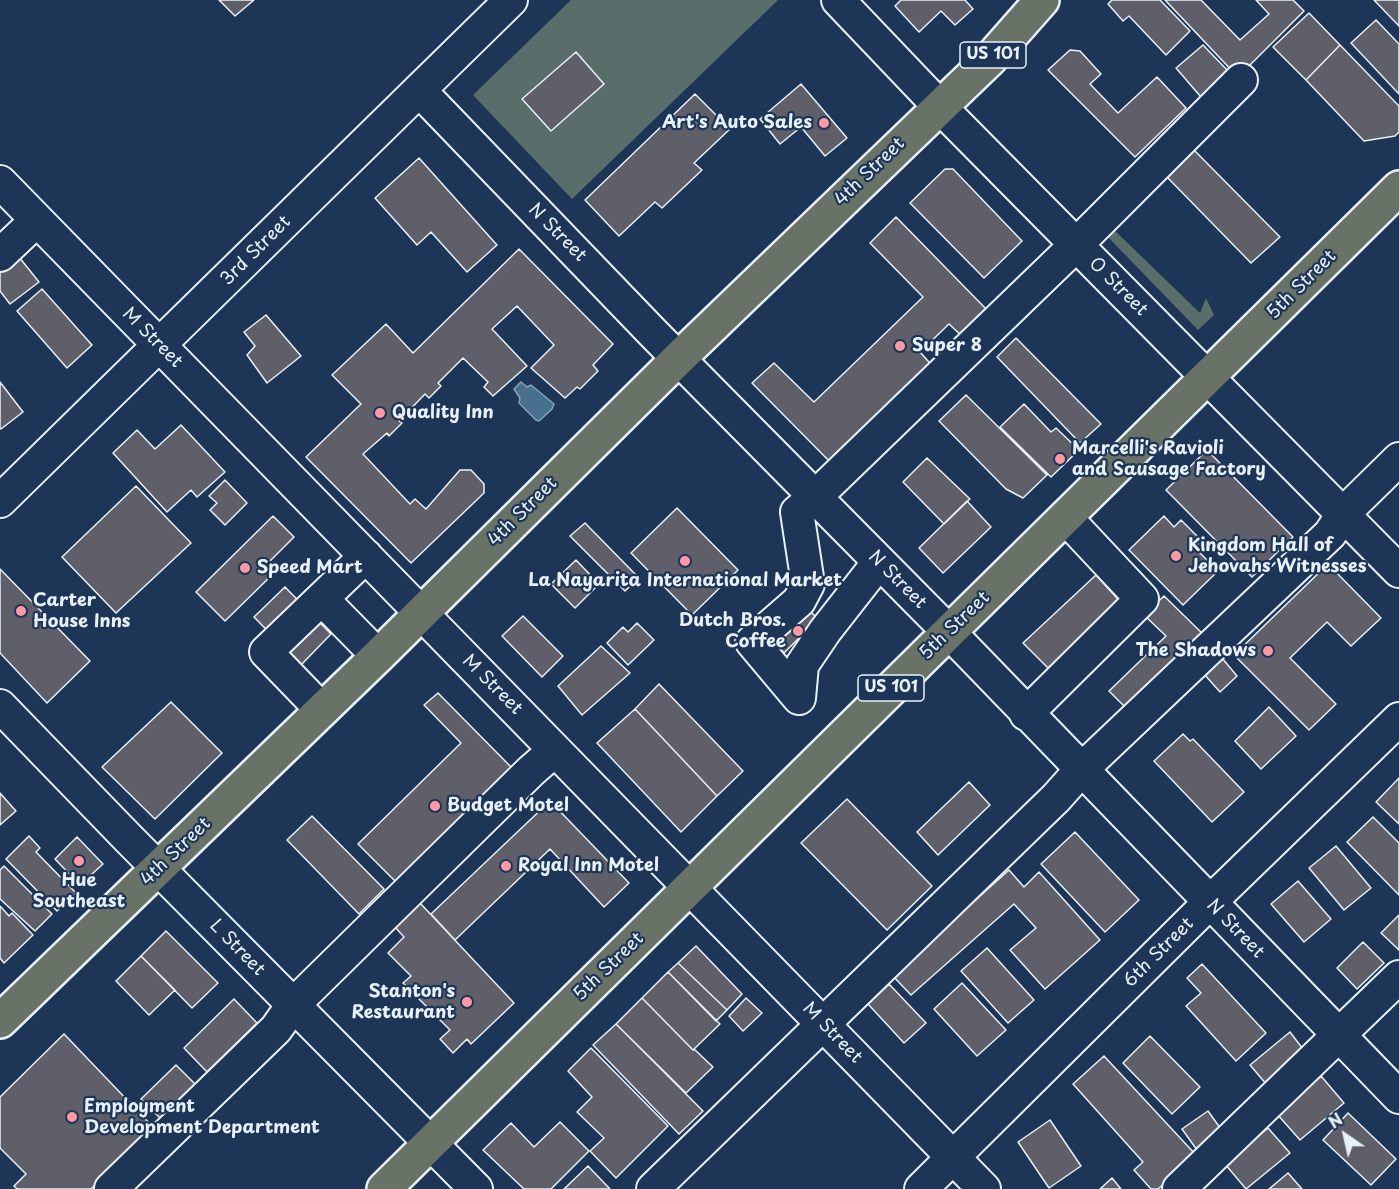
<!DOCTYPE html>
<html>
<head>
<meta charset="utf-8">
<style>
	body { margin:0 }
	#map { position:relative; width:1399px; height:1189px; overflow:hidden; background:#1d3557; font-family:"Playpen Sans",sans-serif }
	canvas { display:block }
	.north { position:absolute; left:1315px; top:1105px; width:60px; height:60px; -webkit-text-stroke:4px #1d3557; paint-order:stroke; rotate:326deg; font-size:16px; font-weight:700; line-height:24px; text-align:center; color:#e8f1f8 }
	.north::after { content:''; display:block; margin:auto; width:21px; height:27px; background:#e8f1f8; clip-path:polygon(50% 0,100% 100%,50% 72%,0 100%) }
</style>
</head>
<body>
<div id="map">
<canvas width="1399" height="1189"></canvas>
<div class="north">N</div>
</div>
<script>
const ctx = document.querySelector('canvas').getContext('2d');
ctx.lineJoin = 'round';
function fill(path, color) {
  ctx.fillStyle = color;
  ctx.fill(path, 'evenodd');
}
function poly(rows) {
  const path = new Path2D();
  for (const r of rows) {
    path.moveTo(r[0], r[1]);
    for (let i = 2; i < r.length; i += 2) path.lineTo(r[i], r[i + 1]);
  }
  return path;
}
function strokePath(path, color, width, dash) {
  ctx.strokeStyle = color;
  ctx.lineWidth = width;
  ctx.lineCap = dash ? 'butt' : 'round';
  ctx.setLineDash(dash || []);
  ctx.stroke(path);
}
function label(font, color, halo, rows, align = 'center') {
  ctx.font = font + ' "Playpen Sans",sans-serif';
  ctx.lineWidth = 4.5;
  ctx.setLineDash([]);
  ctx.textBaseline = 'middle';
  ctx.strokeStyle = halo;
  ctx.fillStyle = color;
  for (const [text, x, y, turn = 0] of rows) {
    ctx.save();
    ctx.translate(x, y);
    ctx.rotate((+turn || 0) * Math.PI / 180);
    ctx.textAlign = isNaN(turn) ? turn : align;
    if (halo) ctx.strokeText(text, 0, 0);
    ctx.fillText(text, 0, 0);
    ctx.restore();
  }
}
const green = poly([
	[571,0,778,0,572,199,473,95],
	[1110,226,1200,313,1206,298,1214,315,1198,330,1106,235]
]);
const water = poly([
	[521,382,527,387,531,385,554,404,552,409,539,421,536,420,519,403,520,398,514,389,521,382]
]);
const building = poly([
	[219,0,254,0,235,16,219,0],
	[901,0,965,0,973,9,955,25,941,11,919,32,895,6,901,0],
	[1112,0,1160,0,1190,31,1166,55,1129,16,1123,21,1108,4,1112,0],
	[1165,0,1201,0,1240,40,1269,14,1256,0,1293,0,1304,11,1238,77,1165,0],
	[1374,0,1399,0,1399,26,1374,0],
	[1309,13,1340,45,1306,80,1273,47,1309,13],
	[1376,20,1399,44,1399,94,1351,43,1376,20],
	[1203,45,1229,72,1201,97,1176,68,1203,45],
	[1340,45,1399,106,1399,132,1395,136,1364,141,1306,80,1340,45],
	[1070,50,1080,51,1101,74,1090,84,1118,113,1157,77,1186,108,1135,157,1048,70,1070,50],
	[576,52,604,84,551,131,522,99,576,52],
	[801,84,847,138,825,156,801,127,780,144,760,119,801,84],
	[695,94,730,129,694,163,702,170,662,208,655,202,619,236,585,200,695,94],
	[1193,149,1280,237,1251,263,1165,175,1193,149],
	[419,158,497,245,467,272,431,232,417,245,375,198,419,158],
	[945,169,953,169,1022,241,984,278,910,203,945,169],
	[896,217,991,314,965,339,949,324,920,352,936,370,835,467,752,383,774,363,814,402,923,297,870,243,896,217],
	[519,249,613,344,593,365,598,371,580,389,577,387,565,398,531,368,554,345,517,306,492,329,527,366,493,396,484,387,488,382,463,358,438,383,441,386,429,398,425,394,399,421,402,423,389,436,387,433,363,454,410,504,415,499,426,509,460,470,471,470,484,484,484,493,411,563,306,457,361,404,332,375,386,324,413,353,519,249],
	[19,257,39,282,10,304,0,291,0,272,19,257],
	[42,289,92,345,67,368,17,311,42,289],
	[266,315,301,356,267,383,247,355,255,346,244,332,266,315],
	[1016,338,1101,424,1080,443,997,357,1016,338],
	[0,382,23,412,1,429,0,428,0,382],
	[966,395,1047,475,1023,498,1006,489,939,421,966,395],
	[1024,404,1051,432,1056,428,1079,450,1051,477,1000,427,1024,404],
	[181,425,225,472,197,497,191,490,167,512,113,453,137,430,155,449,181,425],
	[1207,450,1293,537,1252,577,1166,490,1207,450],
	[927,458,970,499,944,524,903,482,927,458],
	[225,480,247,503,225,525,210,510,217,503,209,496,225,480],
	[136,486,191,543,116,613,62,557,136,486],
	[967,501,991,527,943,573,919,548,967,501],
	[677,508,738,570,692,615,631,553,677,508],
	[273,516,294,537,267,564,275,572,225,621,196,592,273,516],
	[1164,516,1174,527,1181,520,1202,541,1195,548,1218,571,1183,605,1129,550,1164,516],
	[585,523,639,578,625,591,570,536,585,523],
	[576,560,599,584,575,608,551,584,576,560],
	[1328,564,1381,618,1351,646,1327,622,1290,658,1336,704,1309,730,1234,655,1328,564],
	[0,569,90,661,47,703,0,653,0,569],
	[1096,575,1125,607,1054,674,1023,643,1096,575],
	[285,587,331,634,301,665,254,617,285,587],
	[1164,596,1206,637,1130,712,1109,691,1166,636,1144,615,1164,596],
	[809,610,817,618,805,638,802,635,784,653,773,642,809,610],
	[523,616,563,656,542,677,502,636,523,616],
	[637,623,654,640,628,665,607,643,623,627,628,632,637,623],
	[601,646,630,673,582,715,558,686,601,646],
	[1222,658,1237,676,1220,692,1204,674,1222,658],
	[659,684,743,771,717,796,635,709,659,684],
	[438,693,512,768,396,882,358,844,461,743,424,705,438,693],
	[171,702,222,753,155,819,102,767,171,702],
	[1269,707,1296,736,1261,769,1235,741,1269,707],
	[635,709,717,796,681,832,597,743,635,709],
	[1183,734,1190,741,1193,739,1244,792,1212,822,1154,761,1183,734],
	[1399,778,1399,824,1376,802,1399,778],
	[969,782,990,805,938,855,917,832,969,782],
	[0,793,16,811,0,825,0,793],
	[847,799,932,886,887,930,801,843,847,799],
	[550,801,629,883,604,907,550,849,455,940,431,914,550,801],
	[312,816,384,889,359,914,287,840,312,816],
	[1373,817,1399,843,1399,895,1347,842,1373,817],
	[1075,832,1139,900,1105,932,1041,864,1075,832],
	[29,836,40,848,36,852,76,893,57,911,6,859,29,836],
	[77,837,103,864,80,885,55,859,77,837],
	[1336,846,1371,888,1344,910,1309,868,1336,846],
	[4,866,52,914,35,931,0,899,0,870,4,866],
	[1009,870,1024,887,1039,872,1100,940,1045,989,1010,950,1036,928,1014,904,911,995,892,975,1009,870],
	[1298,881,1331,919,1304,942,1271,904,1298,881],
	[420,903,514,1003,471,1044,467,1039,453,1053,440,1039,450,1030,403,983,411,976,388,953,404,937,395,927,420,903],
	[0,906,9,916,12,913,33,935,4,963,0,958,0,906],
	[1399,915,1399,950,1381,933,1399,915],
	[166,931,218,983,192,1008,141,956,166,931],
	[1363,942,1384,963,1357,989,1337,968,1363,942],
	[696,946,742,994,727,1010,678,963,696,946],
	[987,948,1034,1000,1008,1023,961,971,987,948],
	[141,956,175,990,149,1015,116,981,141,956],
	[678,963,727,1010,716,1021,668,972,678,963],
	[1202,964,1266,1033,1236,1061,1186,1006,1201,993,1187,978,1202,964],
	[668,972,720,1024,693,1050,642,998,668,972],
	[962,983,1006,1030,977,1056,934,1009,962,983],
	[889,984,926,1023,904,1043,868,1004,889,984],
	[642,998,693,1050,694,1049,713,1067,686,1093,616,1024,642,998],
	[746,998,762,1013,743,1031,729,1016,746,998],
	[234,999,257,1023,207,1072,184,1048,234,999],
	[616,1024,703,1111,679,1134,593,1045,616,1024],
	[1290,1032,1306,1053,1267,1085,1250,1065,1290,1032],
	[64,1034,153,1127,91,1189,17,1189,14,1186,26,1174,0,1148,0,1097,64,1034],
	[1150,1036,1200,1087,1172,1114,1123,1063,1150,1036],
	[591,1048,668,1126,616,1178,590,1151,604,1138,577,1112,592,1097,568,1071,591,1048],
	[1104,1056,1196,1155,1158,1189,1151,1189,1134,1170,1143,1162,1073,1084,1104,1056],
	[176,1065,195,1084,160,1118,141,1099,176,1065],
	[1321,1076,1344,1103,1300,1140,1277,1114,1321,1076],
	[1208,1111,1223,1132,1197,1150,1182,1129,1208,1111],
	[1348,1113,1396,1159,1371,1185,1323,1140,1348,1113],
	[1050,1120,1081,1166,1049,1188,1018,1142,1050,1120],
	[560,1122,589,1151,551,1189,524,1189,483,1150,511,1123,534,1147,560,1122],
	[1268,1128,1290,1153,1246,1189,1225,1164,1268,1128],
	[588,1166,610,1189,564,1189,588,1166],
	[1288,1173,1302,1189,1269,1189,1288,1173],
	[1112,1178,1121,1189,1100,1189,1112,1178]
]);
const minor = poly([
	[838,0,939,106,1399,571],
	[419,90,654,334,949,632,1399,1097],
	[0,182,984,1189],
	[0,255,37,220],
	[0,501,511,0],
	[322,599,378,656],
	[799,698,752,642,799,601,808,584,797,512,815,497,1076,245,1241,80],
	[799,698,802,665,825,631,879,562],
	[0,706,128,838,476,1189],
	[322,710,266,652,366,556],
	[1026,714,1142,599,1066,518],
	[111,1189,276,1029,293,1005,531,771,555,750],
	[653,1189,1056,798,1081,770,1330,534,1343,514,1399,459],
	[921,1189,1210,902,1399,719],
	[1179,1189,1399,977]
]);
const highway = poly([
	[0,1021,378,656,679,358,990,59,1042,0],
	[384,1189,1399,188]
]);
const markers = [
	[824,123,6,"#ff9aa2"],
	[900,346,6,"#ff9aa2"],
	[380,413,6,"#ff9aa2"],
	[1060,459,6,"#ff9aa2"],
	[1176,556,6,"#ff9aa2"],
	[685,561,6,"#ff9aa2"],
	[245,568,6,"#ff9aa2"],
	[21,611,6,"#ff9aa2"],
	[798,631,6,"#ff9aa2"],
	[1268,651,6,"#ff9aa2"],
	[435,806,6,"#ff9aa2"],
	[79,861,6,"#ff9aa2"],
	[506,866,6,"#ff9aa2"],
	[467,1002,6,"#ff9aa2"],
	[72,1117,6,"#ff9aa2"]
];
const shields = [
	[993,55,66],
	[891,688,66]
];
const shieldNames = [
	["US 101",993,55],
	["US 101",891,688]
];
const poiNames = [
	["Art's Auto Sales",812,123,"right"],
	["Super 8",912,346],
	["Quality Inn",392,413],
	["Marcelli's Ravioli",1072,449],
	["and Sausage Factory",1072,470],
	["Kingdom Hall of",1188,546],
	["Jehovahs Witnesses",1188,567],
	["Speed Mart",257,568],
	["La Nayarita International Market",685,581,"center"],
	["Carter",33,601],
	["House Inns",33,622],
	["Dutch Bros.",786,621,"right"],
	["Coffee",786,642,"right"],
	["The Shadows",1256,651,"right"],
	["Budget Motel",447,806],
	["Royal Inn Motel",518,866],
	["Hue",79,881,"center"],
	["Southeast",79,902,"center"],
	["Stanton's",455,992,"right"],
	["Restaurant",455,1013,"right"],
	["Employment",84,1107],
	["Development Department",84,1128]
];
const streetNames = [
	["4th Street",870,172,-44],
	["N Street",557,233,45],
	["3rd Street",256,251,-45],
	["5th Street",1302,285,-45],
	["O Street",1118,287,45],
	["M Street",152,338,45],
	["4th Street",523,512,-45],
	["N Street",897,580,45],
	["5th Street",955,626,-44],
	["M Street",492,685,45],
	["4th Street",176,852,-44],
	["N Street",1235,929,46],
	["L Street",237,948,46],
	["6th Street",1159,953,-45],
	["5th Street",609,967,-44],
	["M Street",832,1033,46]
];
fill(green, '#596e6a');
fill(water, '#46708e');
strokePath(water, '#87a4b8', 1.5);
fill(building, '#5f5f6a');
strokePath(building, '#e8f1f8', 1.5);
strokePath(minor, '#e8f1f8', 36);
strokePath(highway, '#e8f1f8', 38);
strokePath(minor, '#1d3557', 32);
strokePath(highway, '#697266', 33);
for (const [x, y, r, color] of markers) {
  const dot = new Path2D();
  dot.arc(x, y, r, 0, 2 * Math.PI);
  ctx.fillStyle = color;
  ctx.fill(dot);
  strokePath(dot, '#1d3557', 2);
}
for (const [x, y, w] of shields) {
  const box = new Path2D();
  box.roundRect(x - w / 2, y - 13, w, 26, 4.5);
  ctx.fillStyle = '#1d3557';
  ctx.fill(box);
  strokePath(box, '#e8f1f8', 1.5);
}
label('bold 16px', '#e8f1f8', null, shieldNames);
label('bold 18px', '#e8f1f8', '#1d3557', poiNames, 'left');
label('18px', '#e8f1f8', '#1d3557', streetNames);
</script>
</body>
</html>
